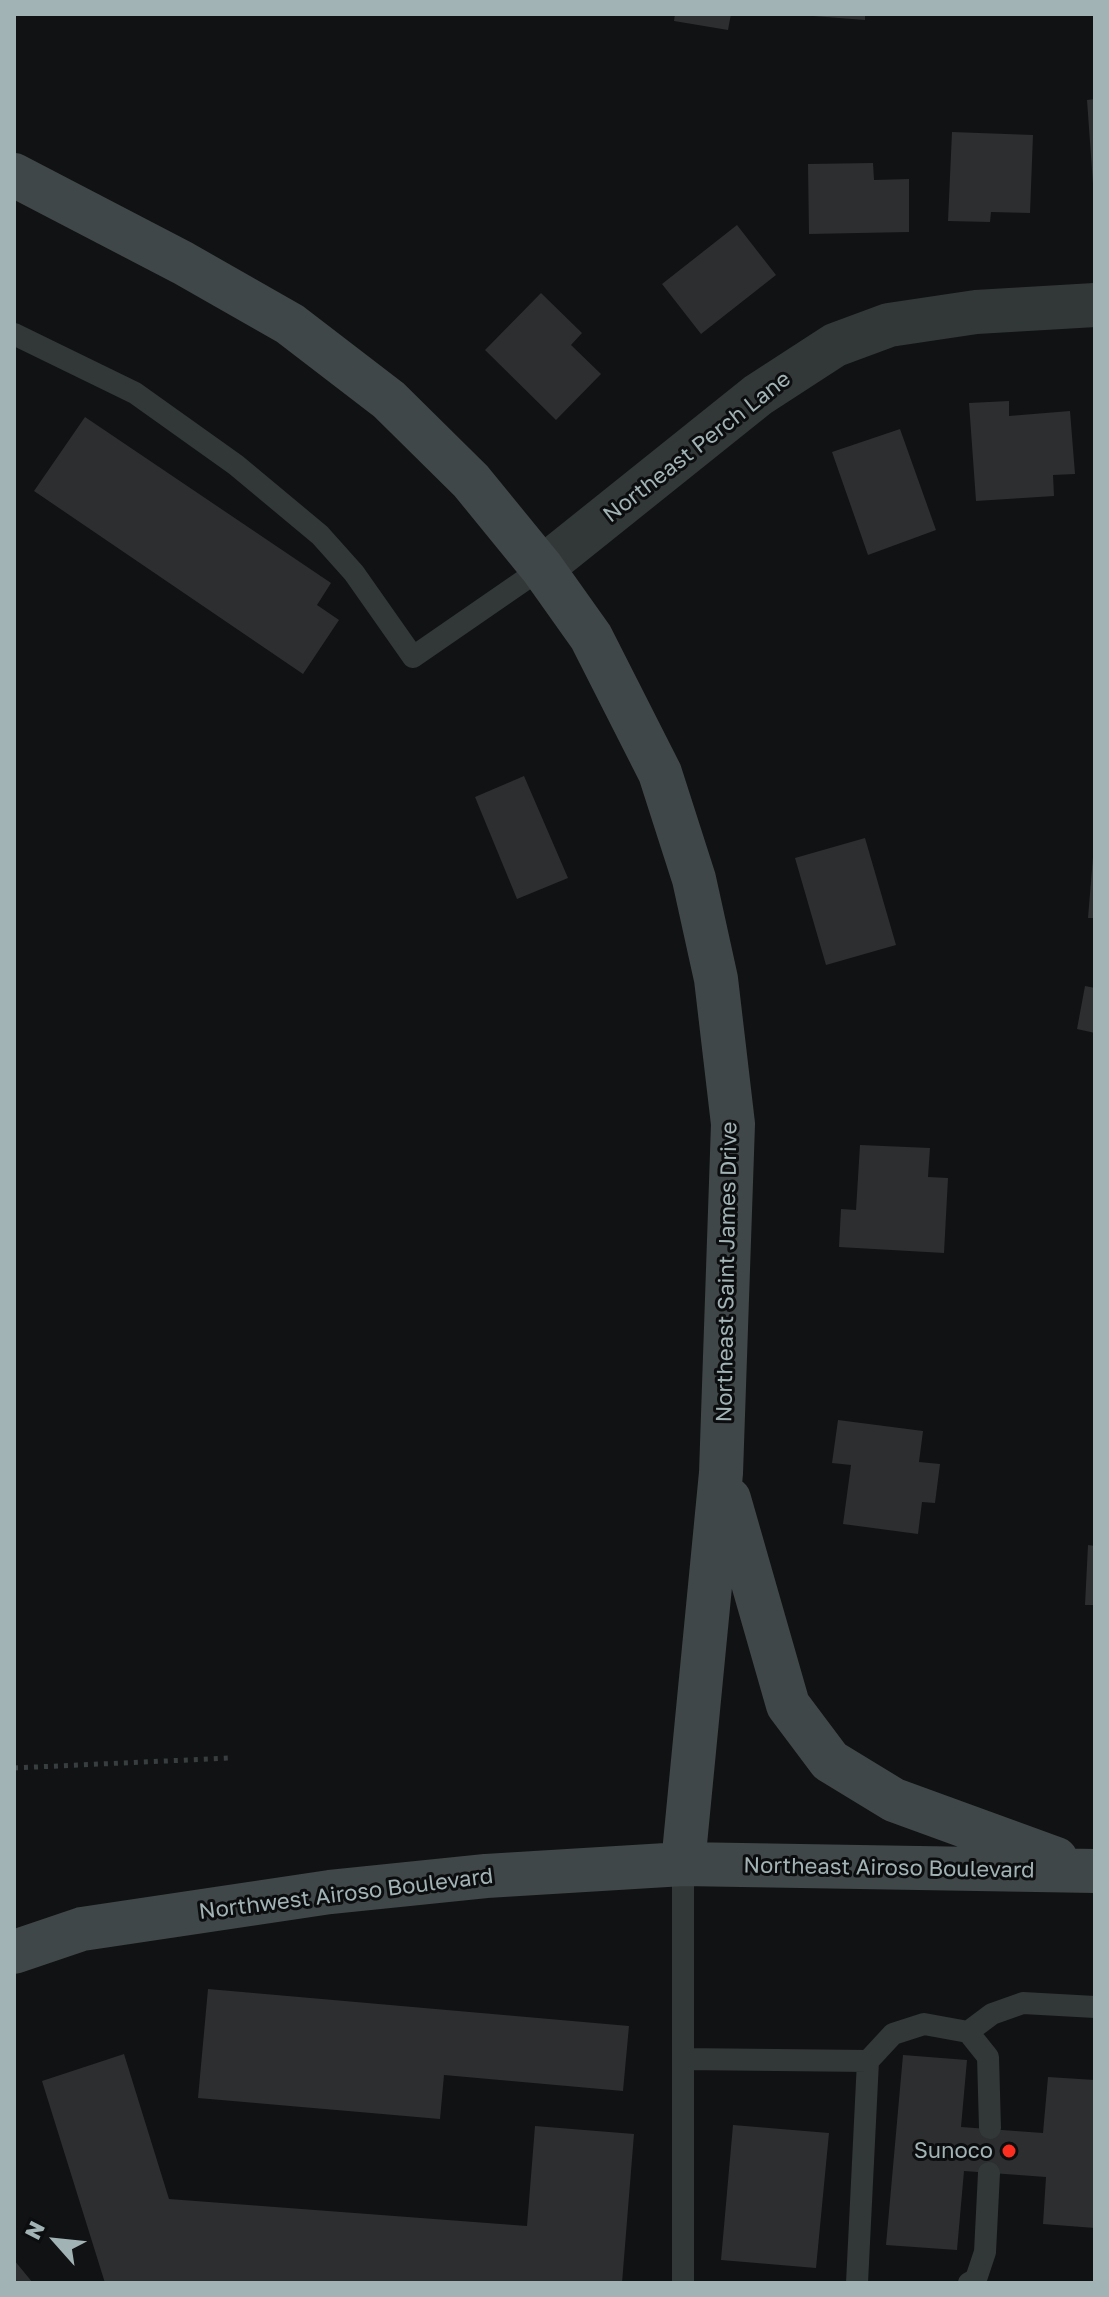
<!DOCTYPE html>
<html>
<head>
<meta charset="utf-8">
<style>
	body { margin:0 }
	#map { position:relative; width:1109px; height:2297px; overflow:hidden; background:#111213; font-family:"Golos Text",sans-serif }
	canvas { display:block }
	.frame { position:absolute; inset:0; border:16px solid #a2b3b5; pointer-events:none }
	.north { position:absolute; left:16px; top:2201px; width:80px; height:80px; -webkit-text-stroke:6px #0c0d0e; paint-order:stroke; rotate:297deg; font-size:22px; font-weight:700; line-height:32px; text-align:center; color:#a2b3b5 }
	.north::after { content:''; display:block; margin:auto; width:28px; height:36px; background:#a2b3b5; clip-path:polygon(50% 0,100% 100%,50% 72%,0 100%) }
</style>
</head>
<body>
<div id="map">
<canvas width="1109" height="2297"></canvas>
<div class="frame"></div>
<div class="north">N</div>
</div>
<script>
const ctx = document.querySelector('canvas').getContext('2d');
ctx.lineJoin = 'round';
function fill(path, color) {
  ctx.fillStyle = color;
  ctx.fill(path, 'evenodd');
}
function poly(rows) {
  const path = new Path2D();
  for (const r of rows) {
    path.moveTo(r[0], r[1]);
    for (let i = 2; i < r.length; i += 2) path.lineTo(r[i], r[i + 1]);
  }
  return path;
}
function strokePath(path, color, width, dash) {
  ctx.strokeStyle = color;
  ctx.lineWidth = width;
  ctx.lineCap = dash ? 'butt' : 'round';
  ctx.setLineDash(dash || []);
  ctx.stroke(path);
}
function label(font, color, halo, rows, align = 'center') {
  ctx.font = font + ' "Golos Text",sans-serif';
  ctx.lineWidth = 6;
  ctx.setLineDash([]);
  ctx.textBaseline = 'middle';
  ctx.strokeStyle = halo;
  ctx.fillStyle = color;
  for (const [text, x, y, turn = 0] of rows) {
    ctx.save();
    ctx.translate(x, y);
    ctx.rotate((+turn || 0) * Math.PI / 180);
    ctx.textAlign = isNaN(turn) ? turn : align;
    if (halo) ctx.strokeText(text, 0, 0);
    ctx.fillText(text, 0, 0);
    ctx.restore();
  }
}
const building = poly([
	[675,14,731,14,728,30,674,21],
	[787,14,865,14,865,20],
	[1095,99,1095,184,1093,184,1087,100],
	[952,132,1033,135,1030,213,991,212,990,222,948,221],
	[873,163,874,180,909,179,909,232,809,234,808,164],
	[737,225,776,275,701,334,662,284],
	[541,293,582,333,571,345,601,374,556,420,485,350],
	[1009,401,1009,416,1070,411,1075,474,1053,475,1054,496,976,501,969,403],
	[85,417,331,583,317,605,339,620,303,674,34,491],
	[900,429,936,530,868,555,832,452],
	[524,776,568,878,517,899,475,797],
	[865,838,896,945,826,965,795,858],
	[1093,857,1095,857,1095,918,1088,918],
	[1085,986,1095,988,1095,1033,1077,1029],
	[860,1145,930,1148,928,1177,948,1178,944,1253,839,1247,841,1209,856,1210],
	[838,1420,923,1431,919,1462,940,1464,935,1503,922,1502,918,1534,843,1524,851,1465,832,1463],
	[1088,1545,1095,1546,1095,1605,1085,1605],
	[208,1989,629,2026,623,2091,444,2075,440,2119,198,2098],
	[124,2054,169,2199,527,2226,535,2126,634,2134,622,2283,105,2283,42,2081],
	[903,2055,967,2060,961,2127,1043,2133,1048,2077,1095,2080,1095,2228,1043,2224,1046,2177,964,2171,957,2250,886,2245],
	[733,2125,829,2133,816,2268,721,2260],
	[14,2260,33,2283,14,2283]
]);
const path = poly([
	[14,1768,230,1758]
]);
const service = poly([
	[14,334,135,393,236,465,320,535,354,573,413,657,542,568],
	[968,2032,992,2014,1023,2003,1095,2007],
	[684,2059,868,2061,857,2283],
	[868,2061,893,2034,924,2024,968,2032,988,2057,990,2128],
	[683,2283,683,1864],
	[969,2283,976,2279,985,2252,989,2173]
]);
const minor = poly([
	[542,568,758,395,835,345,889,325,976,312,1095,305]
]);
const secondary = poly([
	[14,175,183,263,290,324,389,400,471,481,542,568,591,637,660,773,694,879,716,979,733,1124,721,1473,683,1864],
	[729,1499,788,1705,830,1761,894,1800,1056,1859],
	[14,1952,82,1929,330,1892,486,1876,683,1864,1095,1871]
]);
const markers = [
	[1009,2151,8,"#fc2e20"]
];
const streetNames = [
	["Northeast Perch Lane",697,447,-38],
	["Northeast Saint James Drive",727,1272,-89],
	["Northeast Airoso Boulevard",889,1868,1],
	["Northwest Airoso Boulevard",346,1894,-7]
];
const poiNames = [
	["Sunoco",993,2151]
];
fill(building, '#2c2e30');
strokePath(path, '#383e3f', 5, [4, 6]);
strokePath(service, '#323738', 22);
strokePath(minor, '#323738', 44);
strokePath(secondary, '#404748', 44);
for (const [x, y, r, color] of markers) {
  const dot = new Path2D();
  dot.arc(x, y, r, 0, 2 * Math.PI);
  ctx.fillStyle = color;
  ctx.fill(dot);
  strokePath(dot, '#0c0d0e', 3);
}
label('22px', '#a2b3b5', '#0c0d0e', streetNames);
label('22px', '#a2b3b5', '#0c0d0e', poiNames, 'right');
</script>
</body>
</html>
